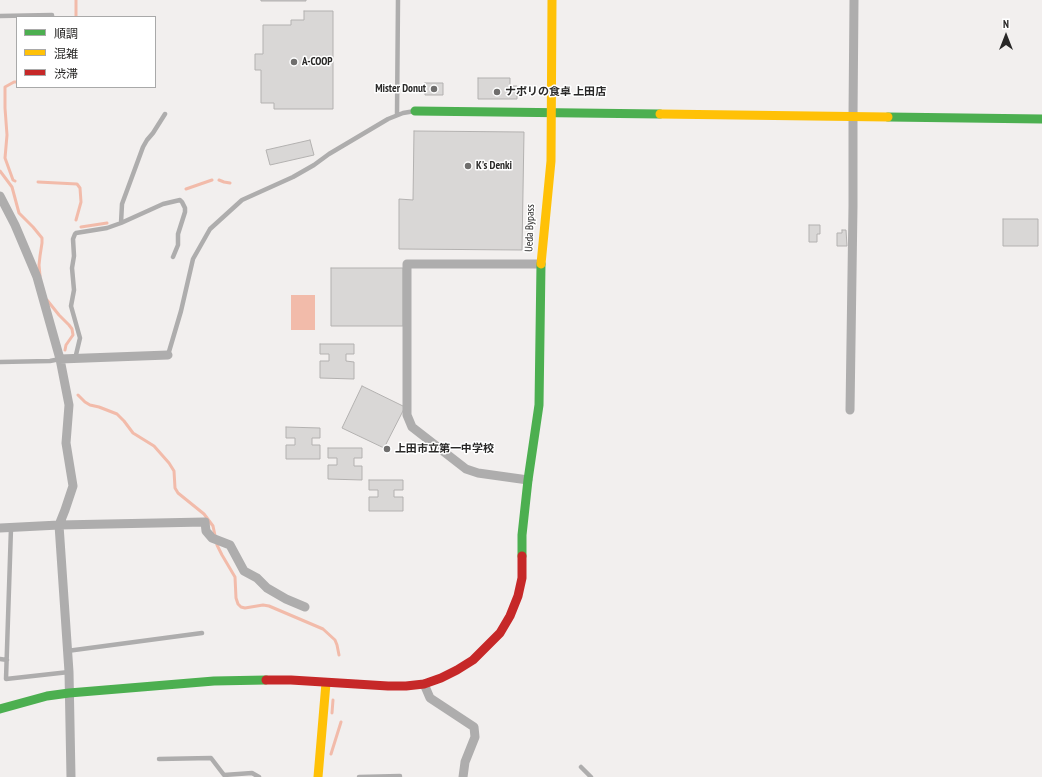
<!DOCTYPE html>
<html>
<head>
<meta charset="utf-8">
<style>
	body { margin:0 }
	#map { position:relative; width:1042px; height:777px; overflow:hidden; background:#f2efee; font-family:"PT Sans Narrow","Noto Sans JP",sans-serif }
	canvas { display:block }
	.legend { position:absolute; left:16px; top:16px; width:140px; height:72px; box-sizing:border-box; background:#fff; border:1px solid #a9a9a9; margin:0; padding:5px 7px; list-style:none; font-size:12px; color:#292827 }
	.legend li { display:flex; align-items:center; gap:8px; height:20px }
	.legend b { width:20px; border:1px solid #a9a9a9 }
	.north { position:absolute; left:986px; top:16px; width:40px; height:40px; -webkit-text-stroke:3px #fff; paint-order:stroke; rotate:0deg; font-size:11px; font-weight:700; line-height:16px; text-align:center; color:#292827 }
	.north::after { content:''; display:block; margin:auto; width:14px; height:18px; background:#292827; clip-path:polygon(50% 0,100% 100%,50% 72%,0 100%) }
</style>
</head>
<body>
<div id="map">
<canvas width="1042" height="777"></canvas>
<ul class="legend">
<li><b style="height:5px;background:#4caf50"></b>順調</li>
<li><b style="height:5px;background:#ffc107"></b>混雑</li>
<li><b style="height:5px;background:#c62828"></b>渋滞</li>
</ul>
<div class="north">N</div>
</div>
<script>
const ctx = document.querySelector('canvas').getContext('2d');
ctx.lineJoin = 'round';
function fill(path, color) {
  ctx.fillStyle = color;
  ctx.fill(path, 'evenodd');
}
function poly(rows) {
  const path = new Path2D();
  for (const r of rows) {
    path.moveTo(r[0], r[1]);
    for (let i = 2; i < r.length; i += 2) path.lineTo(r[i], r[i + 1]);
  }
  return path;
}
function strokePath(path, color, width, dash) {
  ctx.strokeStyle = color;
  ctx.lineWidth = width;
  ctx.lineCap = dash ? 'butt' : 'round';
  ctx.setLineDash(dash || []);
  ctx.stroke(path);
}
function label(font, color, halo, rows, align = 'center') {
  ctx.font = font + ' "PT Sans Narrow","Noto Sans JP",sans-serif';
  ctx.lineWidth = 3;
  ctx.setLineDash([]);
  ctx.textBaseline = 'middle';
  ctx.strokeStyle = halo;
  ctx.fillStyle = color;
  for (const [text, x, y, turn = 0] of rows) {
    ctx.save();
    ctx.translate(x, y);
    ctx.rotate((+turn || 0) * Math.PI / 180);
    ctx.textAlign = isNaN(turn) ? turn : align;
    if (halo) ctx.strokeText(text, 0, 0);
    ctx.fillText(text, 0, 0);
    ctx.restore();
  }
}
const water = poly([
	[291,295,315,295,315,330,291,330]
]);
const stream = poly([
	[76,0,76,17],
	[0,171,12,187,19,213,33,227,42,238,42,243,40,256,39,265,40,276],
	[219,180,224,182,230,183],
	[15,181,13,180,5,158,7,135,5,108,5,87,14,82,17,82],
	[38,182,77,184,80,188,81,202,76,220],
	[186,189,212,180],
	[81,227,107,223],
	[47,300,59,315,69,325,72,329,73,335,66,345,65,350],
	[78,395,85,402,90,405,99,407,117,414,124,421,133,433,154,446,169,463,174,471,175,488,178,493,204,514,213,526,217,545,222,555,235,577,236,598,238,604,241,607,245,608,263,605,269,606,323,629,335,640,337,645,339,655],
	[332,713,333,700],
	[331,754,341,722]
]);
const building = poly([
	[261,0,306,0,306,1,261,1,261,0],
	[304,11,333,11,333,109,274,109,274,103,261,103,261,70,255,70,255,54,263,54,263,25,291,25,291,20,304,20,304,11],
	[478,78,510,78,510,86,517,86,517,99,478,99,478,78],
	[425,83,443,83,443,95,425,95,425,83],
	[414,131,524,132,522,250,399,249,399,199,413,200,414,131],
	[310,140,314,155,270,165,266,150,310,140],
	[1003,219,1038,219,1038,246,1003,246,1003,219],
	[809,225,820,225,820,234,817,234,817,242,809,242,809,225],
	[842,230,846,230,847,246,837,246,837,233,842,233,842,230],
	[331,268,403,268,403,326,331,326,331,268],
	[320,344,354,344,354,354,346,354,346,361,354,362,354,379,320,378,320,361,329,361,329,354,320,354,320,344],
	[362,386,405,407,384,448,342,428,362,386],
	[286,427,320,428,320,438,312,438,312,445,320,445,320,459,286,459,286,445,295,445,295,438,286,438,286,427],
	[328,448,362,448,362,458,354,458,354,466,362,466,362,480,328,479,328,465,337,465,337,458,328,458,328,448],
	[369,480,403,480,403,490,394,490,394,497,403,497,403,511,369,511,369,497,378,497,378,490,369,490,369,480]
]);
const lane = poly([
	[0,16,52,15,52,17],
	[397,115,398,0],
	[121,223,122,204,143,147,147,140,153,133,165,114],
	[168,355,181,311,193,259,210,229,242,200,293,177,314,165,329,154,388,119,403,113,415,111],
	[75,359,80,338,71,306,74,290,72,268,74,256,73,239,75,234,76,233,107,228,121,223,163,204,180,200,182,202,185,208,185,212,178,234,178,245,173,257],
	[0,362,50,361,60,359],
	[11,528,6,679,69,672],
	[67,651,202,633],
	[0,659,7,660],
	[159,759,211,758,224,775,252,773,259,777],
	[581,767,591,777],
	[359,777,400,776]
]);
const street = poly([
	[0,196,15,225,37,277,60,359,69,405,66,443,73,486,65,510,59,525,69,672,71,777],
	[60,359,168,355],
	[850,410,853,206,853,116,854,0],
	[528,480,478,473,466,469,412,427,407,415,407,264,541,264],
	[0,528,59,525,205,522,206,531,212,538,230,545,244,571,257,578,267,588,286,599,305,607],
	[424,684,430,698,474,727,475,737,465,762,463,777]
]);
const fast = poly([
	[415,111,660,114],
	[888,117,1042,119],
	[522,556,522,535,528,480,539,405,541,264],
	[0,709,47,696,69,693,214,681,266,680]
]);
const slow = poly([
	[660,114,888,117],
	[541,264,551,161,552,0],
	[318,777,326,683]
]);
const jam = poly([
	[266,680,291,680,388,686,406,686,424,684,441,678,457,670,473,660,500,633,510,616,518,596,522,578,522,556]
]);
const markers = [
	[294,62,4,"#6f6e6d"],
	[434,89,4,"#6f6e6d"],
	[497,92,4,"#6f6e6d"],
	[468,166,4,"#6f6e6d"],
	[387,449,4,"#6f6e6d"]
];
const poiNames = [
	["A-COOP",302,62],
	["Mister Donut",426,89,"right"],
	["ナポリの食卓 上田店",505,92],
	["K's Denki",476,166],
	["上田市立第一中学校",395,449]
];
const streetNames = [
	["Ueda Bypass",530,228,-88]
];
fill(water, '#f2bbaa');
strokePath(stream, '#f2bbaa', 3);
fill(building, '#d9d7d6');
strokePath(building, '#b3b1b0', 1);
strokePath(lane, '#aeadad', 4.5);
strokePath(street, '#aeadad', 9);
strokePath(fast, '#4caf50', 9);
strokePath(slow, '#ffc107', 9);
strokePath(jam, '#c62828', 9);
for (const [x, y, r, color] of markers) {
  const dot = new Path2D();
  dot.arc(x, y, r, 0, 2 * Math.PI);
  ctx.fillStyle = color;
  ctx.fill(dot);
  strokePath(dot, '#fff', 1.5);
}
label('bold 11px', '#292827', '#fff', poiNames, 'left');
label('11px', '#292827', '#fff', streetNames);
</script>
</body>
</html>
